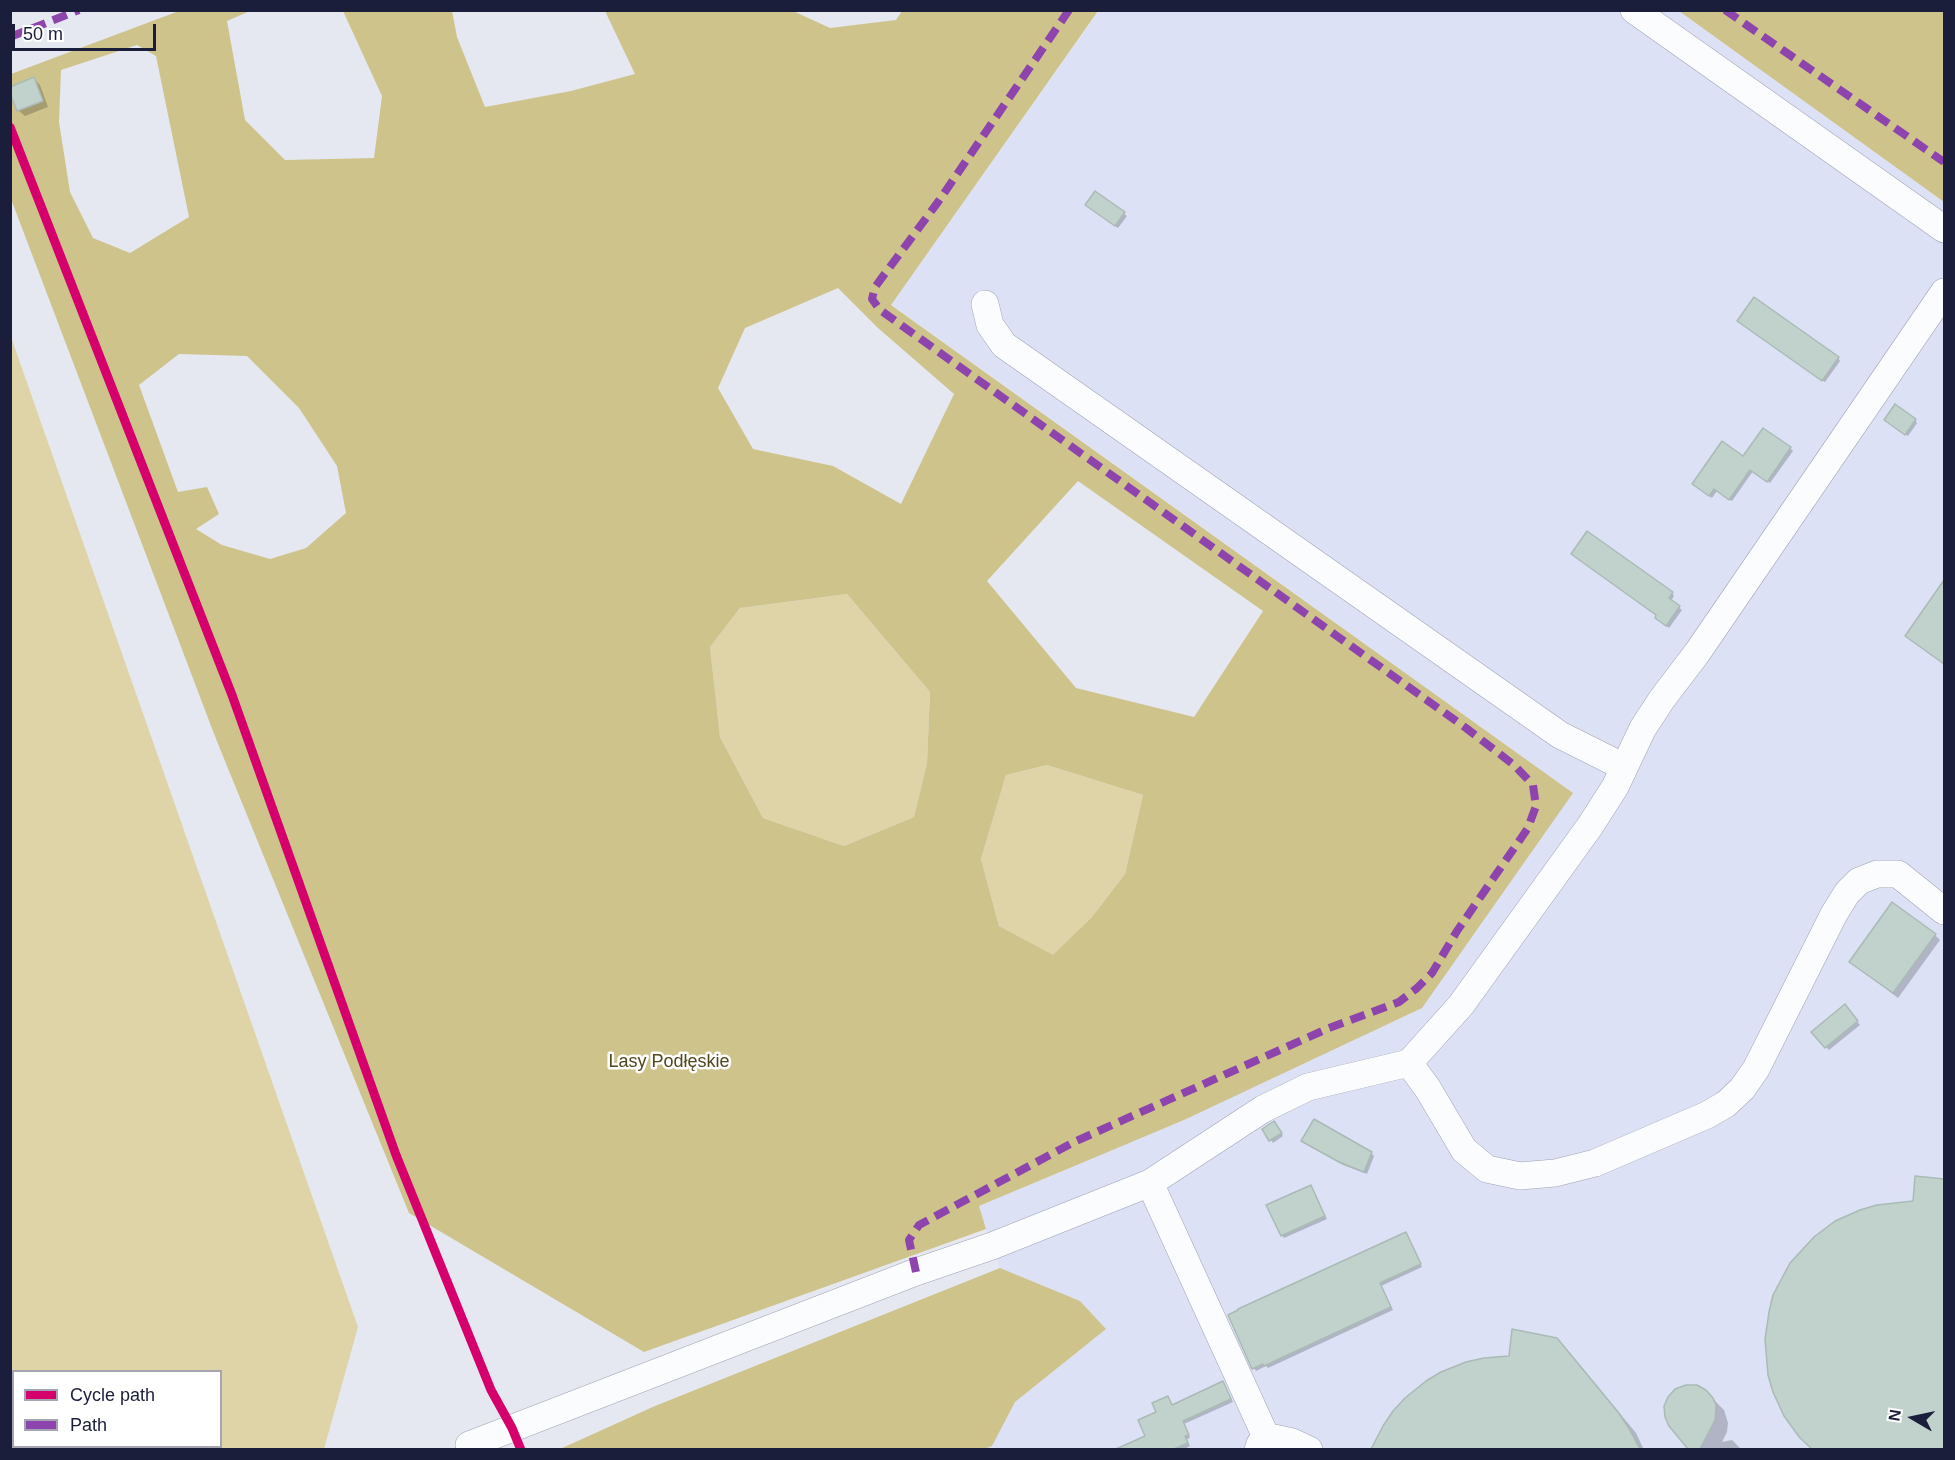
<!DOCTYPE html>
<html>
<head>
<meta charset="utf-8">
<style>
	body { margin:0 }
	#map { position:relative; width:1955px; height:1460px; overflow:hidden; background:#e5e8f0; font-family:Helvetica,sans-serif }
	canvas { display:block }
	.frame { position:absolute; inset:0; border:12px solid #1b1e3a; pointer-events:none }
	.legend { position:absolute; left:12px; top:1370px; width:210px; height:78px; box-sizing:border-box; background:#fff; border:2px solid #a4a5b0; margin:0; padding:8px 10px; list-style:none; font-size:18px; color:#1b1e3a }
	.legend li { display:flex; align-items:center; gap:12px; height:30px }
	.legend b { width:30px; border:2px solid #a4a5b0 }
	.north { position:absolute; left:1883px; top:1388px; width:60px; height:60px; -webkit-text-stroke:4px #fff; paint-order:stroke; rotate:279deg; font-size:16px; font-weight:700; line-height:24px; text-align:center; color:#1b1e3a }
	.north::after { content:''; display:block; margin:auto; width:21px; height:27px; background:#1b1e3a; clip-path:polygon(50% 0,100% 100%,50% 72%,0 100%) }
	.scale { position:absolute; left:12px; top:24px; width:144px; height:27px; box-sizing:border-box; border:3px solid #1b1e3a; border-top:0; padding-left:8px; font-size:18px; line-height:21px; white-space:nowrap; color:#1b1e3a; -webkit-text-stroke:4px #fff; paint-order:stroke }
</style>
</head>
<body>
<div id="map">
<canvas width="1955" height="1460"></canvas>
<div class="frame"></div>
<ul class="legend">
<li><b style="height:8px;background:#d6006c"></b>Cycle path</li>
<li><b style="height:8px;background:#8e44ad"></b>Path</li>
</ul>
<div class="north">N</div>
<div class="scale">50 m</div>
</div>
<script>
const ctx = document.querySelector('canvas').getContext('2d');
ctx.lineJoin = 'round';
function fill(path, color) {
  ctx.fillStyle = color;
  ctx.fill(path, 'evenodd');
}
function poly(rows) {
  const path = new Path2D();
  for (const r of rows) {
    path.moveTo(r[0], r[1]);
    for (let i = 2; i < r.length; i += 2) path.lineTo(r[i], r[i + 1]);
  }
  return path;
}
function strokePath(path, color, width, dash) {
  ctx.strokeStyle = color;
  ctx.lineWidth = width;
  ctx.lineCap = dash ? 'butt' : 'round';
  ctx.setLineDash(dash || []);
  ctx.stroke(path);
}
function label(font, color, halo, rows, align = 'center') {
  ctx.font = font + ' Helvetica,sans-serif';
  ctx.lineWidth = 5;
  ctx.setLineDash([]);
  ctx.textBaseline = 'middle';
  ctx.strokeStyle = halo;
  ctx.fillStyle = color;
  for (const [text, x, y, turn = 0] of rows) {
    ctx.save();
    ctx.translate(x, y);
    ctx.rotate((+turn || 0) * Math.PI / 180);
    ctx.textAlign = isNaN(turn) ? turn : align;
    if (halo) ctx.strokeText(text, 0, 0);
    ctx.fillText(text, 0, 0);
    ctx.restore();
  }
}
const built = poly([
	[1099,11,1679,11,1944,202,1944,1449,984,1449,992,1446,1015,1402,1106,1329,1080,1301,1000,1268,978,1206,1184,1120,1362,1031,1573,793,891,304]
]);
const green = poly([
	[10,334,358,1327,324,1449,11,1449],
	[14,1372,220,1372,220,1446,14,1446],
	[847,594,930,692,927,763,914,817,844,846,763,818,720,737,710,647,740,608],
	[1047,765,1143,795,1125,874,1091,918,1053,956,999,926,981,859,1006,775]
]);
const forest = poly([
	[179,11,250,11,227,21,245,120,285,160,374,158,382,96,343,11,452,11,457,37,485,107,571,91,635,74,605,11,793,11,830,28,896,20,902,11,1098,11,891,305,1573,793,1422,1008,1184,1120,979,1206,986,1229,644,1352,409,1213,216,739,11,199,11,74],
	[137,45,156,56,189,217,130,253,93,238,70,192,59,122,61,70],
	[838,288,878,328,954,394,901,504,833,466,753,449,718,388,745,328],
	[179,354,247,356,299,408,337,466,346,513,306,548,270,559,222,545,196,529,219,514,207,487,178,492,139,385],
	[1078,481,1263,611,1194,717,1076,688,987,581],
	[847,594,930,692,927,763,914,817,844,846,763,818,720,737,710,647,740,608],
	[1047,765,1143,795,1125,874,1091,918,1053,955,999,926,981,859,1006,775],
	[1679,11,1944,11,1944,202],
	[1000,1268,1080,1301,1106,1329,1015,1402,992,1446,984,1449,560,1449,655,1406]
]);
const shadow = poly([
	[34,79,40,85,48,107,25,116,18,110],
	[1096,193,1127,216,1118,228,1090,208],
	[1742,323,1838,358,1840,361,1825,382],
	[1915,420,1917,423,1908,436,1888,422],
	[1790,448,1793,451,1770,483,1753,471,1732,501,1717,491,1712,498,1697,487,1744,458],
	[1940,589,1944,593,1944,664,1909,639],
	[1672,593,1674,596,1671,601,1682,610,1669,628,1659,620,1658,616],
	[1935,935,1940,940,1898,998,1851,962],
	[1844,1006,1860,1025,1829,1050,1813,1032],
	[1277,1126,1283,1136,1273,1143,1271,1140],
	[1306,1144,1371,1153,1374,1156,1367,1174,1343,1165],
	[1936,1179,1944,1181,1944,1450,1814,1450,1801,1437,1914,1202],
	[1311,1186,1327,1219,1284,1238,1282,1235],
	[1406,1233,1422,1267,1381,1286,1393,1310,1268,1368,1266,1366,1256,1371,1254,1368,1230,1316],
	[1556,1339,1569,1352,1636,1433,1644,1450,1374,1450,1376,1442,1511,1358],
	[1223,1383,1233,1402,1184,1424,1190,1438,1187,1439,1190,1446,1183,1450,1119,1450,1147,1437,1158,1413,1168,1398,1173,1406],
	[1711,1397,1724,1410,1728,1423,1727,1432,1722,1442,1732,1440,1742,1450,1677,1450,1688,1448]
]);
const building = poly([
	[34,77,43,101,17,111,10,93,10,87,34,77],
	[1095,191,1125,212,1115,226,1085,205,1095,191],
	[1754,297,1839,357,1822,381,1737,321,1754,297],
	[1895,404,1916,419,1905,435,1884,420,1895,404],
	[1763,428,1791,447,1767,482,1750,470,1729,500,1714,489,1709,496,1692,484,1722,441,1743,456,1763,428],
	[1587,531,1673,592,1669,598,1680,606,1666,626,1655,618,1656,615,1571,554,1587,531],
	[1944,580,1944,664,1905,636,1944,580],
	[1892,902,1936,934,1893,993,1849,962,1892,902],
	[1845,1004,1858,1021,1825,1048,1811,1032,1845,1004],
	[1314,1119,1372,1152,1364,1172,1339,1162,1301,1141,1314,1119],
	[1274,1121,1282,1133,1269,1141,1262,1129,1274,1121],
	[1915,1176,1944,1179,1944,1449,1812,1449,1800,1438,1784,1416,1773,1392,1768,1375,1765,1339,1769,1312,1773,1295,1790,1263,1814,1237,1835,1221,1860,1210,1877,1205,1913,1201,1915,1176],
	[1311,1185,1325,1216,1281,1236,1266,1205,1311,1185],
	[1406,1232,1421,1264,1380,1283,1391,1307,1264,1366,1263,1364,1252,1369,1228,1315,1238,1310,1238,1309,1406,1232],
	[1512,1329,1557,1338,1618,1412,1628,1427,1640,1449,1371,1449,1383,1426,1393,1411,1405,1398,1426,1381,1441,1372,1466,1362,1484,1358,1509,1356,1512,1329],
	[1223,1381,1231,1399,1183,1421,1189,1435,1185,1436,1188,1443,1174,1449,1116,1449,1145,1436,1138,1420,1156,1412,1152,1403,1168,1396,1172,1405,1223,1381],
	[1686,1385,1697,1385,1706,1390,1713,1398,1716,1405,1715,1420,1700,1449,1688,1449,1669,1426,1665,1417,1664,1406,1668,1397,1675,1389,1686,1385]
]);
const minor = poly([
	[1634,10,1944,229],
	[1944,292,1697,653,1662,699,1643,728,1615,787,1590,826,1461,1005,1409,1063,1428,1089,1464,1150,1487,1169,1520,1176,1555,1173,1595,1163,1707,1115,1726,1104,1742,1089,1756,1069,1834,914,1847,893,1859,881,1877,874,1898,874,1944,911],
	[985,304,990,325,1004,345,1560,735,1624,767],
	[1150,1183,1267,1439],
	[469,1445,916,1272,992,1246,1150,1183,1263,1109,1308,1087,1409,1063],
	[1258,1450,1260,1444,1267,1439,1274,1438,1292,1442,1309,1450]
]);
const quiet = poly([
	[1725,10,1944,162],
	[10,37,79,10],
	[916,1272,909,1240,919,1225,1074,1142,1329,1028,1399,1002,1417,988,1432,973,1457,931,1528,828,1536,806,1533,785,1514,765,1466,728,880,310,872,299,875,287,938,202,1069,10]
]);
const cycleway = poly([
	[10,127,232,695,396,1155,491,1390,512,1428,521,1450]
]);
const parkNames = [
	["Lasy Podłęskie",669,1062]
];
fill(built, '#dce1f6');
fill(green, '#ded4a8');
fill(forest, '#cfc38c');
fill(shadow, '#0003');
fill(building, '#c1d1cc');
strokePath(building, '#aabab5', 1.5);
strokePath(minor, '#a0a3b3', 28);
strokePath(minor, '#fbfcfd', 27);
strokePath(quiet, '#8e44ad', 8, [15, 8]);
strokePath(cycleway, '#d6006c', 9);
label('18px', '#51471c', '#fff', parkNames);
</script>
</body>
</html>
